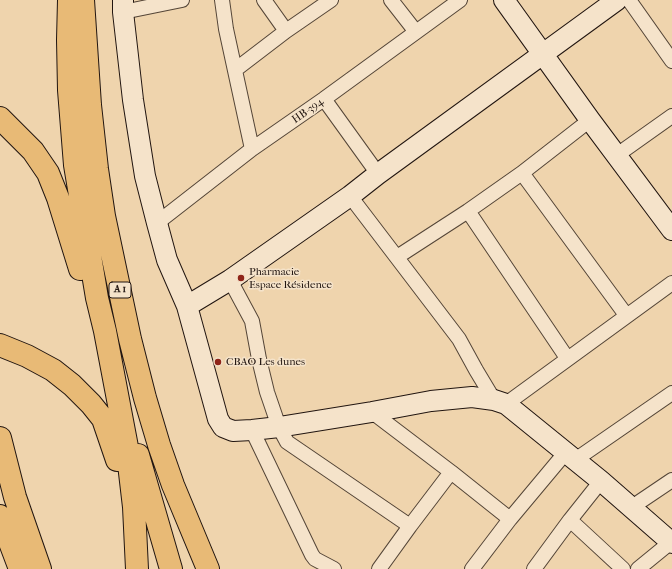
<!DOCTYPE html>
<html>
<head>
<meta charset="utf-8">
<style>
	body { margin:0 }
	canvas { display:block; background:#efd4ad }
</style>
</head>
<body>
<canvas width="672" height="569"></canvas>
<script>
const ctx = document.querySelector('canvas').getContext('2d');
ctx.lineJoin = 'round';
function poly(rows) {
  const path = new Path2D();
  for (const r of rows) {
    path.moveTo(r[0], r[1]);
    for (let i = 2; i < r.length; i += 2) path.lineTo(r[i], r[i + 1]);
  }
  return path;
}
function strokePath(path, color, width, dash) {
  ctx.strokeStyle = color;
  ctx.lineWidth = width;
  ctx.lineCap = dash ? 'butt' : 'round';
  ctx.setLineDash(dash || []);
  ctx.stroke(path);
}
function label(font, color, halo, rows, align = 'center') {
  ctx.font = font + ' "IM FELL French Canon",serif';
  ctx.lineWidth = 3;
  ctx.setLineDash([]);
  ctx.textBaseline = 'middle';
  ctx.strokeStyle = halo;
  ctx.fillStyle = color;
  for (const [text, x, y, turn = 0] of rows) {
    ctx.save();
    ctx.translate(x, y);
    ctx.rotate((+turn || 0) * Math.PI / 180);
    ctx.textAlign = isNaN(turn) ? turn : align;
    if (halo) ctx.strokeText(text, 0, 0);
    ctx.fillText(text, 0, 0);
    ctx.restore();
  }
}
const street = poly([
	[222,0,226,29,252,149],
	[264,0,286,31],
	[391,0,416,32],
	[629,0,672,61],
	[123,12,182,0],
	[235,70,286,31,331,0],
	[324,99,378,174],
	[617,155,672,116],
	[522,173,626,315],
	[350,196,459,339,476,370,494,400],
	[468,211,567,358],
	[157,223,252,149,324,99,460,0],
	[397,257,468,211,522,173,590,120],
	[230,280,252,321,259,359,267,392,279,427,287,442,410,526],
	[506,404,672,283],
	[372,412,451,472,510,519],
	[252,430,312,555,315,559,334,569],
	[575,460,672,393],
	[632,507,672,480],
	[570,520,623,569],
	[379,569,410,526,451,472],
	[472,569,510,519,566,452],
	[534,569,570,520,601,481],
	[638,569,671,542]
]);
const secondary = poly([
	[123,0,123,12,133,100,145,176,157,223,167,260,187,306,218,419,223,427,233,431,252,430,279,427,372,412,431,401,472,397,494,400,506,404,601,481,672,543],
	[504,0,590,120,672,230],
	[187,306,230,280,350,196,378,174,617,0]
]);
const highway = poly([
	[69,0,68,40,69,90,75,165,97,298,105,331,127,447,134,507,137,569],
	[83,0,90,105,97,169,104,216,130,339,145,398,159,445,173,485,208,569],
	[0,118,33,151,48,173,58,198,80,269],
	[0,345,27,356,53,370,72,385,91,404,103,419,117,460],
	[0,438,15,497,40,569],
	[138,455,171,569],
	[0,516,20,569]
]);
const markers = [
	[241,278,4,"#8f2418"],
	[218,362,4,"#8f2418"]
];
const shields = [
	[120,290,22]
];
const shieldNames = [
	["A 1",120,290]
];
const streetNames = [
	["HB-394",308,111,-35]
];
const poiNames = [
	["Pharmacie",249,272],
	["Espace Résidence",249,285],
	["CBAO Les dunes",226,362]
];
strokePath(street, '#544537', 16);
strokePath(secondary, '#211510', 22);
strokePath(highway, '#211510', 24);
strokePath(street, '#f5e3ca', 14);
strokePath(secondary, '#f5e3ca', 20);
strokePath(highway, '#e8ba76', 22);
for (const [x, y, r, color] of markers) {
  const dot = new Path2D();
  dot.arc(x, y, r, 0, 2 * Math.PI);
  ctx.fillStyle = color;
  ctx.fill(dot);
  strokePath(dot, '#f5e3ca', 1.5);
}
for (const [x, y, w] of shields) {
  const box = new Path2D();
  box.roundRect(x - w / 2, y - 8, w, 16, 3);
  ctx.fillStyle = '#f5e3ca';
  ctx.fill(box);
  strokePath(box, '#211510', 1);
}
label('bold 10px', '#211510', null, shieldNames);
label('11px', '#211510', '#f5e3ca', streetNames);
label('11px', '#211510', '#f5e3ca', poiNames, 'left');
</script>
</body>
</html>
